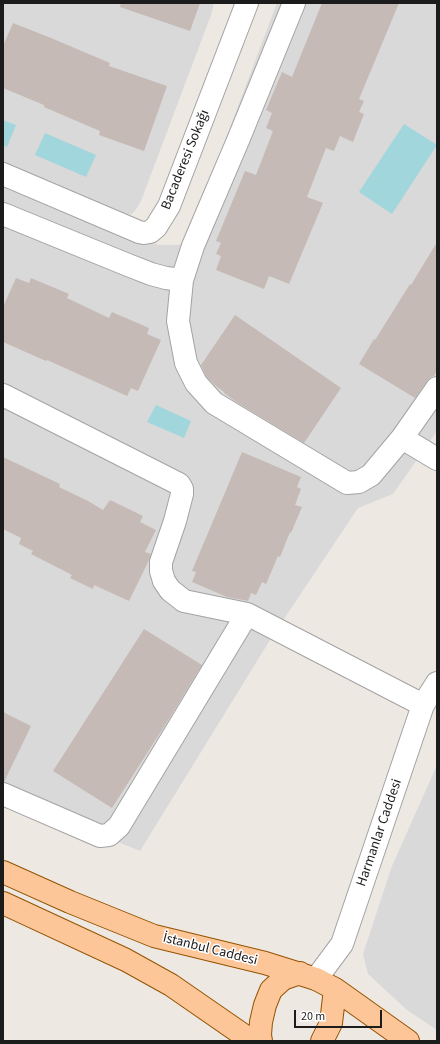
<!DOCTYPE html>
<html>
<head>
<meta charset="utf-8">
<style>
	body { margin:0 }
	#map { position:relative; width:440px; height:1044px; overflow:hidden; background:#eee8e2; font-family:"Source Sans 3",sans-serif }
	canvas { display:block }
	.frame { position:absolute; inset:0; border:4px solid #1c1c1c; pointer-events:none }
	.scale { position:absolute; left:294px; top:1010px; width:88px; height:18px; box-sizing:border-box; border:2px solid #1c1c1c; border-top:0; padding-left:5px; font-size:12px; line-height:14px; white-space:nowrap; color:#1c1c1c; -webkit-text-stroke:3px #fff; paint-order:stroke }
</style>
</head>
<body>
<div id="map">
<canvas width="440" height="1044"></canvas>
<div class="frame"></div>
<div class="scale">20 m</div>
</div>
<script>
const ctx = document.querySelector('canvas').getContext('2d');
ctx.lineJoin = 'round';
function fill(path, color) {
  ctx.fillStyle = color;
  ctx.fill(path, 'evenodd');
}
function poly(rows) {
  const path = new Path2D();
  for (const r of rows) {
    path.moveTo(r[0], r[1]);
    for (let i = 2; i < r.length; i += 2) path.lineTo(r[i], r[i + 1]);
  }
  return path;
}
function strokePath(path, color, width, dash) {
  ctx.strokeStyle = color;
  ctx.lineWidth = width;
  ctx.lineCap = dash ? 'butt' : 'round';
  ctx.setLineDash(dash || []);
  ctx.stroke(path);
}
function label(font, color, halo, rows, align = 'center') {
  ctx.font = font + ' "Source Sans 3",sans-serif';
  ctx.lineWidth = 3;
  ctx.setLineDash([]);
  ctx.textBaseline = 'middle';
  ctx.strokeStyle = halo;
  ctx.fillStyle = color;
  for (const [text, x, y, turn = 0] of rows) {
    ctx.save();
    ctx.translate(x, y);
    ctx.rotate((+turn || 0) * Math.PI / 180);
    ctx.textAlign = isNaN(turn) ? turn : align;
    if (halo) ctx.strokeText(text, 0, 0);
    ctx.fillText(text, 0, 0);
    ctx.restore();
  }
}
const residential = poly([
	[3,3,214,3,211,15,141,201,137,208,132,214,118,216,3,164],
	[277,3,437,3,437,431,393,494,358,508,270,640,140,851,3,795,3,179,158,245,179,245,189,236],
	[437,765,437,1030,407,1010,368,974,363,954,392,866]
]);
const water = poly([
	[3,120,16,125,7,147,3,145],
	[404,124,437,145,392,214,359,192],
	[45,133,96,155,86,177,35,155],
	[156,405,191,421,184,438,147,422]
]);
const building = poly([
	[121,3,200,3,190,31,120,7],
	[322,3,399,3,359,99,364,101,359,112,364,114,353,142,340,136,334,151,326,148,307,197,323,203,289,284,269,276,264,289,216,270,221,256,216,254,221,243,216,241,245,171,256,175,273,131,266,128,272,113,266,110,282,72,292,77],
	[13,23,51,38,110,63,109,66,167,86,144,151,99,135,100,131,44,107,44,105,3,88,3,46],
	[437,242,437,371,434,376,431,377,427,381,415,398,359,364,374,339,375,340,410,284,411,285],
	[16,278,29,283,31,278,69,294,67,298,109,318,112,312,149,328,147,334,161,340,138,391,131,388,127,396,47,360,46,361,3,342,3,307],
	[235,315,341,388,304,443,238,403,224,393,224,392,216,386,206,376,201,365],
	[242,452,301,477,297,487,301,489,295,505,302,507,291,533,290,532,280,557,278,556,266,584,262,582,256,595,251,593,248,601,227,597,192,582,196,572,192,571],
	[3,457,60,484,59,487,88,501,103,510,110,500,143,516,140,522,156,530,145,552,151,554,149,560,129,601,94,585,93,589,70,578,72,575,31,554,33,551,19,544,21,538,3,529],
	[144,629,202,665,167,722,112,808,53,771],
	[3,712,31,726,4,782,3,782]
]);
const minor = poly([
	[294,3,239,138,193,246,182,280,178,321,186,363,196,383,214,403,347,483,359,482,371,475,402,438,437,388],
	[3,174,139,232,144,233,150,232,156,227,169,206,247,3],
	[3,214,128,265,151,274,166,278,182,280],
	[3,395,179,484,182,489,182,494,175,521,161,562,161,571,164,581,170,590,184,601,247,614,423,705],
	[402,438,437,459],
	[3,794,100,836,109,835,119,826,247,614],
	[316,979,342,944,423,705,437,683]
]);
const major = poly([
	[3,872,70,902,154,936,265,963,316,979,335,989,408,1041],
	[3,903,126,960,171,985,252,1041],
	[261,1041,260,1035,261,1022,265,1005,271,990,283,979,300,973],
	[322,1041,331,1023,335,989]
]);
const streetNames = [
	["Bacaderesi Sokağı",186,160,-68],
	["Harmanlar Caddesi",380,833,-71],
	["İstanbul Caddesi",210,950,14]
];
fill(residential, '#dad9d9');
fill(water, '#a1d6dc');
fill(building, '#c5bab5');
strokePath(minor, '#a3a3a3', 24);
strokePath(major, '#945300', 24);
strokePath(minor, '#fff', 22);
strokePath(major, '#fdc698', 22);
label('14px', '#1c1c1c', '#fff', streetNames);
</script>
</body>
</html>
